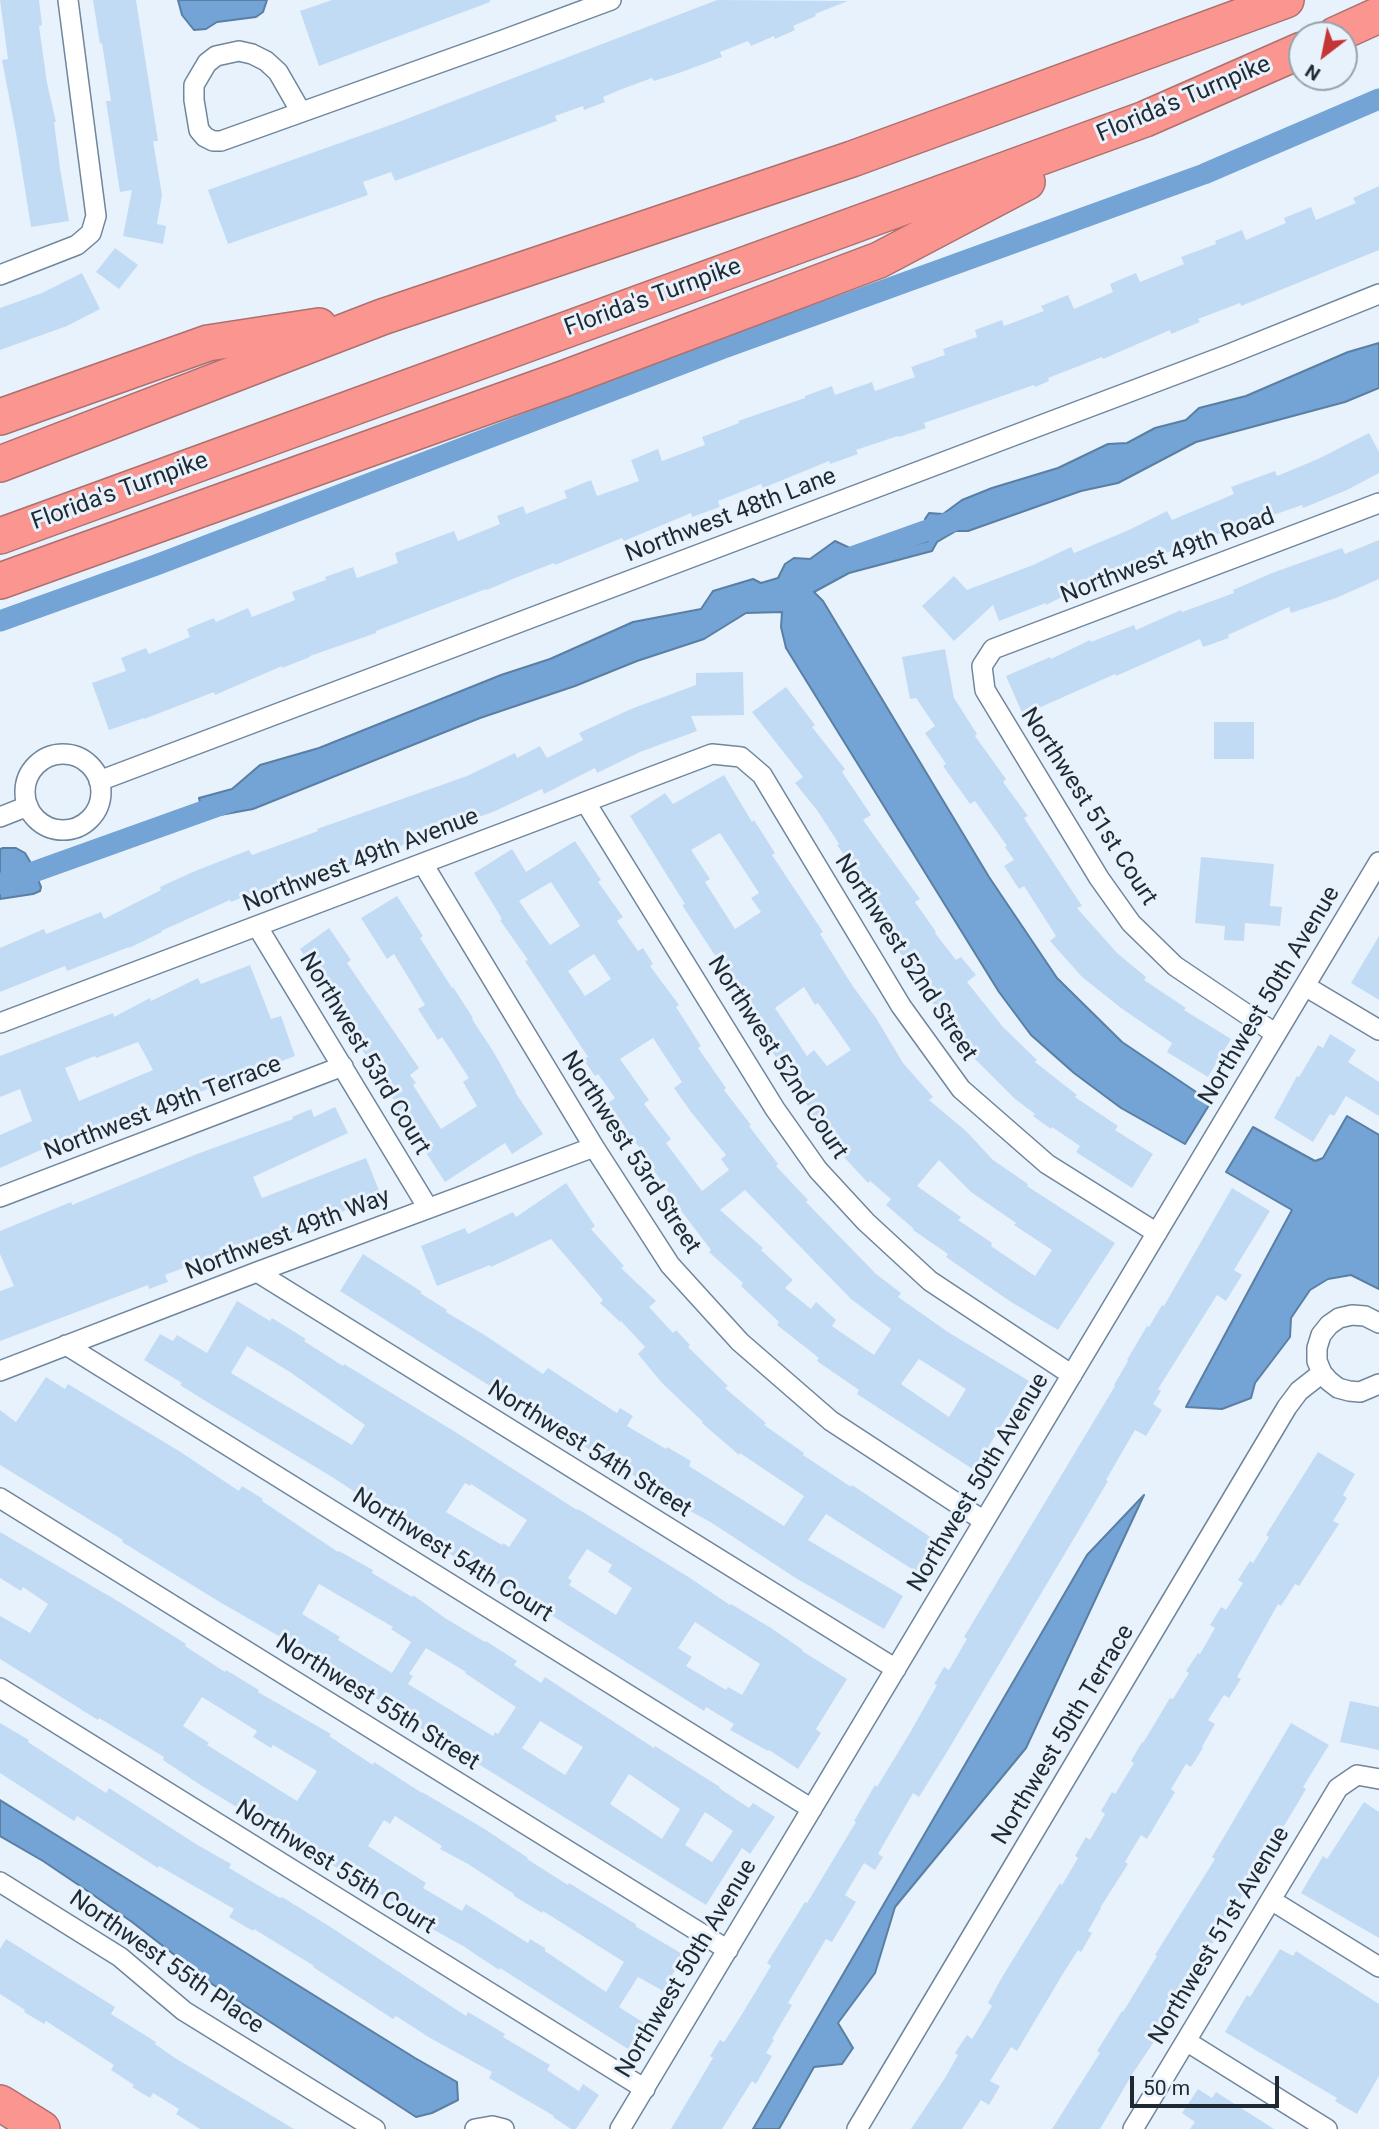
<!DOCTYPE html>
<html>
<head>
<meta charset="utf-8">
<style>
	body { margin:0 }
	#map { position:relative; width:1379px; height:2129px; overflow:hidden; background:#e8f2fc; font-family:Roboto,sans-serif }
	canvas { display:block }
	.north { position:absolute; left:1288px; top:21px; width:70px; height:70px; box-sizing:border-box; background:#e8f2fc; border:2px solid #98a2ab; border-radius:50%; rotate:212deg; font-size:19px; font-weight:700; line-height:28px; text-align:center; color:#1f2932 }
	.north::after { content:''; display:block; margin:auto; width:24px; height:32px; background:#c43537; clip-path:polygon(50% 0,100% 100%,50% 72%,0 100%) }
	.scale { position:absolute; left:1130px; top:2076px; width:149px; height:32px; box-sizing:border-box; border:4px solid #1f2932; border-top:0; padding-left:9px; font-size:21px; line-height:24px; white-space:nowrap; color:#1f2932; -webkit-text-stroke:5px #e8f2fc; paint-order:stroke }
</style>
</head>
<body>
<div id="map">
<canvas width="1379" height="2129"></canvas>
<div class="north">N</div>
<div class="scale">50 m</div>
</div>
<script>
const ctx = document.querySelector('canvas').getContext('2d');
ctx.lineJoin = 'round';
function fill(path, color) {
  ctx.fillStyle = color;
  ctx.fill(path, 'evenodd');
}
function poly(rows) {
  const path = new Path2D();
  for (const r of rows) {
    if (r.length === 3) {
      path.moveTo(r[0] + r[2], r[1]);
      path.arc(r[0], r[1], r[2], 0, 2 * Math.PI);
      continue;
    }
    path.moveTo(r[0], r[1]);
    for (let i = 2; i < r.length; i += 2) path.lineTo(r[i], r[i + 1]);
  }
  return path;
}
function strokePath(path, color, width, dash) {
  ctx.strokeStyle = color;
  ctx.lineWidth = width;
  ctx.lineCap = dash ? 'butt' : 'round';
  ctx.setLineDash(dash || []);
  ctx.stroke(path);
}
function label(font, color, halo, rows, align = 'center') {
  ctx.font = font + ' Roboto,sans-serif';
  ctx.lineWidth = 6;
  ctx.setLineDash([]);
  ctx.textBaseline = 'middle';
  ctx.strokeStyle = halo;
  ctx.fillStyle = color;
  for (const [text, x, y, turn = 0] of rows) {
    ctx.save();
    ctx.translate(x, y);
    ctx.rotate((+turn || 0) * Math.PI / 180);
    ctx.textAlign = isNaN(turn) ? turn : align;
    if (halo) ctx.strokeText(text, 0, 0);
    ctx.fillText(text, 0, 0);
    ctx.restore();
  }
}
const water = poly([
	[178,0,267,0,263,12,256,17,217,22,206,29,194,30,182,15,178,0],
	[1379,343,1379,388,1345,402,1196,442,1118,483,1081,491,968,531,956,531,937,542,932,551,849,573,814,592,823,601,989,877,1057,978,1122,1042,1211,1102,1185,1144,1121,1108,1074,1073,1031,1035,999,992,786,648,781,627,782,612,746,613,704,639,637,661,575,686,480,718,253,809,204,818,199,798,232,789,260,765,319,748,501,675,550,659,633,622,701,609,713,591,753,579,761,583,778,578,785,564,794,558,810,559,835,541,869,557,928,541,925,519,929,513,943,514,962,500,992,488,1058,468,1108,444,1127,443,1155,428,1186,420,1199,408,1246,396,1348,352,1379,343],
	[3,848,16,848,25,853,32,865,41,887,40,891,33,894,0,899,0,849,3,848],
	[1347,1116,1379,1135,1379,1289,1351,1275,1328,1279,1310,1290,1291,1318,1290,1337,1255,1383,1251,1398,1222,1409,1186,1407,1292,1210,1226,1172,1253,1127,1315,1161,1323,1158,1347,1116],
	[1144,1495,1026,1748,895,1907,875,1973,838,2023,853,2048,842,2064,814,2067,779,2129,753,2129,1087,1555,1144,1495],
	[0,1800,415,2058,457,2082,458,2100,432,2113,416,2117,212,1984,132,1922,92,1894,43,1861,0,1836,0,1800]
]);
const canal = poly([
	[835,563,953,521],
	[0,621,156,565,724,348,1204,174,1379,99],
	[0,884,229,802]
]);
const building = poly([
	[0,0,39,0,42,25,39,26,47,83,56,122,54,122,60,168,69,221,31,227,16,133,2,60,8,59],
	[93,0,136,0,158,141,153,141,162,195,157,224,166,226,163,244,123,236,132,190,120,192,106,101,111,101,102,43,100,44],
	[332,0,490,0,490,2,319,66,300,11],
	[717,0,848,1,815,14,816,16,793,26,795,30,775,39,774,36,751,46,748,41,720,52,722,57,679,73,654,81,652,78,622,89,603,97,605,102,584,110,583,106,555,116,557,121,395,181,391,172,363,182,368,195,228,244,208,190,396,123],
	[1379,186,1379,250,1241,306,1240,303,1198,319,1200,322,1171,334,1170,330,1103,359,1102,357,1048,378,1049,381,1035,387,1034,385,924,423,926,428,899,437,898,436,856,450,858,454,830,464,829,461,763,488,761,484,718,501,720,507,692,517,691,513,624,541,622,538,555,565,554,563,515,578,487,590,486,589,376,631,376,633,310,656,310,657,282,668,282,666,215,695,214,692,144,719,144,718,109,730,92,683,126,671,121,658,146,648,149,654,190,637,187,629,214,618,216,622,248,608,252,617,295,600,292,592,326,580,325,577,353,567,357,578,398,563,395,553,454,531,458,541,500,524,497,516,523,506,526,514,567,498,564,491,591,480,597,496,639,481,631,460,658,449,662,461,705,445,702,437,739,423,738,421,805,398,805,396,832,386,835,395,872,382,875,391,915,377,911,367,945,355,943,349,977,337,975,330,1002,320,1004,326,1044,311,1041,306,1068,295,1074,309,1113,292,1110,284,1136,273,1140,282,1184,264,1181,257,1216,244,1215,241,1242,230,1246,240,1286,223,1284,218,1311,207,1316,220,1356,203,1353,198],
	[115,248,138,265,119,289,96,272],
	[82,273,100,309,67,326,0,350,0,308,42,293],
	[1369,433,1379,452,1379,473,1347,490,1303,508,1302,505,1245,525,1244,523,1194,544,1193,541,1097,584,1096,580,1046,605,1046,603,999,621,993,605,954,641,922,606,954,576,967,590,1033,565,1071,547,1074,553,1129,530,1167,511,1172,520,1234,494,1231,487,1275,471,1277,476,1318,459],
	[1379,540,1379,579,1336,598,1291,613,1289,607,1228,635,1229,638,1203,647,1200,639,1116,676,1115,674,1023,715,1006,676,1050,657,1051,659,1090,640,1091,642,1134,625,1136,630,1181,610,1182,612,1234,593,1233,590,1272,573,1342,548,1345,554],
	[945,649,954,698,977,734,975,736,1006,779,1003,782,1028,816,1024,818,1082,906,1077,908,1117,953,1146,977,1144,980,1186,1008,1184,1010,1231,1039,1208,1077,1167,1052,1172,1043,1121,1008,1082,977,1050,941,1056,936,1024,886,1019,889,1004,866,1014,860,1005,847,1007,846,975,801,970,804,943,766,946,764,925,733,935,726,916,698,910,699,902,657],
	[743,672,744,715,691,716,697,731,640,752,597,773,595,768,544,794,542,789,493,812,429,834,377,856,281,889,278,883,231,902,230,900,161,931,162,932,129,948,129,947,67,971,65,966,0,992,0,948,44,929,46,934,101,912,104,919,161,890,160,887,195,871,249,850,252,855,318,831,317,829,467,776,515,753,517,758,540,746,547,758,583,740,579,733,631,709,696,685,696,673],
	[786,687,815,725,812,727,845,769,842,772,871,815,863,820,920,899,915,902,936,932,935,933,956,960,961,957,976,975,967,982,1003,1027,1037,1060,1035,1062,1077,1095,1075,1097,1118,1126,1115,1130,1153,1154,1132,1188,1076,1152,1080,1146,1052,1127,1051,1129,1033,1116,1035,1114,1015,1099,969,1053,940,1017,942,1015,919,986,922,984,885,932,891,928,862,887,865,885,837,845,839,844,817,810,795,783,803,777,752,712],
	[1214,722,1254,722,1254,759,1214,759],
	[724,775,752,822,754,820,775,853,772,855,823,932,820,934,852,985,876,1018,903,1063,933,1097,929,1100,966,1131,993,1160,1028,1184,1027,1186,1115,1243,1058,1330,1011,1302,946,1257,948,1254,913,1230,914,1229,886,1205,891,1199,870,1181,868,1183,843,1156,811,1113,813,1112,783,1075,787,1073,757,1030,760,1028,713,959,716,957,682,905,685,904,630,816,665,793,673,804],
	[720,833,759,893,751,898,761,912,735,929,705,882,710,879,691,850],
	[804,987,815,1005,818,1003,851,1050,827,1066,814,1050,807,1056,775,1008],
	[939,1160,971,1192,1016,1223,1014,1225,1052,1250,1035,1276,991,1246,992,1243,958,1220,961,1217,917,1186],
	[575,841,601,880,598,882,623,917,617,921,638,951,643,948,653,964,650,966,679,1005,676,1007,701,1046,698,1048,726,1088,724,1090,751,1125,749,1126,778,1164,776,1166,808,1200,806,1202,876,1274,901,1293,898,1297,948,1332,1029,1381,974,1470,857,1394,859,1390,817,1361,819,1358,777,1325,779,1322,741,1286,743,1283,709,1252,711,1250,679,1208,653,1169,655,1167,624,1128,625,1127,608,1103,615,1098,598,1074,595,1076,583,1059,588,1057,525,961,528,960,500,920,502,919,474,873,512,849,526,872],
	[551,882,580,926,550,945,519,901],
	[594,954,611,979,585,996,568,971],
	[653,1038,682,1082,674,1088,691,1112,726,1155,721,1159,729,1170,702,1191,666,1143,671,1139,644,1104,649,1100,620,1059],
	[745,1190,851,1299,891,1329,874,1355,832,1326,836,1320,816,1302,811,1309,785,1288,793,1280,761,1250,763,1248,720,1210],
	[919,1359,966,1389,949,1417,901,1384],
	[1201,857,1274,864,1270,906,1282,907,1280,926,1245,923,1244,941,1224,940,1225,926,1195,923],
	[397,896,423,936,420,938,452,988,453,987,473,1018,472,1019,493,1051,516,1092,515,1092,543,1134,512,1154,505,1143,445,1182,395,1105,397,1104,371,1068,373,1066,351,1033,356,1030,323,980,322,981,300,949,329,928,351,960,347,963,419,1068,410,1075,416,1083,413,1085,441,1129,477,1106,463,1082,469,1078,442,1037,438,1040,418,1009,425,1005,394,954,387,959,361,918],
	[1379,936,1379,1000,1351,983],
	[250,965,271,1019,281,1016,295,1056,163,1106,130,1121,45,1152,43,1149,0,1168,0,1135,32,1121,20,1089,0,1097,0,1056,113,1013,114,1017,150,998,151,1001,198,978,201,984],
	[138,1042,153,1070,79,1101,65,1068,95,1056,96,1058],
	[1330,1034,1356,1050,1348,1062,1379,1082,1379,1116,1346,1096,1334,1116,1330,1114,1313,1142,1274,1118,1297,1076,1299,1077,1318,1045,1323,1048],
	[335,1107,348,1133,253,1177,262,1198,366,1158,382,1198,363,1205,363,1203,294,1232,237,1250,238,1252,195,1268,194,1264,165,1275,168,1282,149,1289,148,1285,0,1341,0,1291,14,1286,0,1254,0,1231,71,1202,72,1205,197,1154,293,1119,292,1117,311,1109,314,1117],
	[566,1183,595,1226,591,1229,624,1266,621,1268,656,1301,649,1307,673,1333,676,1330,690,1345,688,1347,728,1386,725,1388,766,1423,764,1425,804,1453,803,1455,851,1487,852,1485,938,1542,918,1573,826,1514,808,1540,903,1596,884,1629,794,1577,712,1523,668,1499,647,1486,648,1484,546,1424,528,1412,531,1407,506,1391,504,1395,340,1291,363,1254,422,1292,420,1293,447,1310,446,1312,483,1334,543,1374,548,1368,617,1413,620,1408,633,1416,627,1426,666,1449,667,1447,691,1461,689,1466,784,1526,804,1496,740,1453,739,1455,702,1423,703,1422,662,1383,638,1354,645,1347,621,1321,620,1322,600,1303,603,1300,551,1239,491,1267,490,1265,437,1286,421,1246,465,1228,468,1234,513,1212,516,1217],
	[1232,1188,1270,1211,1234,1270,1242,1275,1226,1301,1217,1295,1158,1389,1161,1391,1153,1404,1162,1410,1146,1436,1135,1430,1106,1480,1108,1481,947,1752,919,1797,913,1793,878,1854,883,1857,875,1870,864,1863,845,1895,856,1902,832,1942,826,1939,788,2003,792,2005,772,2039,774,2040,766,2053,772,2056,756,2084,752,2081,722,2129,671,2129,713,2058,710,2056,720,2040,724,2042,739,2019,771,1966,767,1963,805,1902,807,1903,856,1822,854,1821,875,1785,877,1787,911,1731,937,1685,934,1684,944,1667,949,1670,967,1639,964,1637,1115,1386,1114,1385,1128,1361,1127,1360,1147,1326,1149,1327,1162,1305,1164,1306],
	[237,1301,270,1321,272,1318,306,1339,304,1341,343,1366,344,1364,457,1433,577,1510,578,1509,690,1578,730,1605,731,1604,771,1628,803,1650,802,1651,847,1679,816,1729,821,1733,798,1769,769,1750,768,1751,730,1730,734,1724,706,1707,704,1711,551,1615,484,1576,332,1477,212,1405,180,1385,182,1383,144,1360,160,1334,173,1341,177,1335,207,1353],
	[247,1346,290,1372,365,1425,352,1445,231,1373],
	[465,1483,470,1486,471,1484,527,1520,509,1547,503,1543,502,1545,446,1512],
	[587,1549,612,1565,608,1572,632,1588,616,1615,569,1585,572,1581,568,1578],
	[695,1622,760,1664,742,1695,728,1687,726,1690,686,1666,692,1657,678,1648],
	[46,1377,65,1389,68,1384,179,1451,239,1491,242,1486,263,1499,262,1501,338,1552,339,1551,373,1570,372,1573,412,1597,413,1595,445,1618,485,1642,486,1641,517,1661,514,1665,541,1683,545,1677,654,1748,655,1746,720,1787,719,1788,749,1808,753,1803,775,1817,750,1854,742,1848,706,1905,404,1718,405,1716,361,1689,360,1690,289,1646,291,1643,218,1601,122,1542,123,1540,0,1465,0,1410,16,1422],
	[319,1584,393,1627,391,1629,411,1642,392,1673,338,1640,340,1637,302,1614],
	[426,1648,466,1672,465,1673,516,1707,498,1734,495,1732,493,1736,408,1684,413,1676,409,1674],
	[540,1721,583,1747,565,1775,522,1748],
	[629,1774,680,1809,662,1839,610,1804],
	[705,1812,733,1831,712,1862,685,1845],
	[1318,1452,1355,1474,1343,1495,1347,1498,1333,1521,1339,1524,1299,1586,1295,1584,1281,1606,1278,1604,1237,1677,1241,1679,1229,1698,1224,1695,1208,1720,1215,1724,1202,1747,1203,1748,1191,1767,1186,1764,1171,1789,1175,1792,1147,1839,1141,1835,1125,1862,1128,1864,1100,1908,1101,1908,1088,1931,1092,1933,1081,1952,1078,1950,1064,1972,1017,2051,1011,2047,990,2081,1000,2086,989,2105,981,2100,962,2129,911,2129,945,2078,958,2055,955,2053,967,2035,972,2039,992,2006,988,2003,1001,1979,1060,1883,1062,1885,1078,1858,1075,1856,1086,1837,1090,1840,1105,1814,1101,1811,1112,1792,1115,1794,1134,1763,1131,1761,1142,1742,1143,1743,1170,1698,1173,1699,1189,1673,1186,1671,1198,1653,1200,1654,1215,1628,1210,1625,1221,1607,1226,1610,1243,1583,1238,1580,1250,1561,1253,1563,1269,1537,1266,1535],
	[0,1532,121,1603,186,1644,185,1646,225,1672,226,1670,259,1690,258,1692,331,1734,329,1736,373,1765,374,1762,422,1793,422,1792,483,1828,528,1858,527,1859,568,1885,569,1883,637,1925,635,1926,684,1955,663,1991,638,1977,619,2007,644,2023,628,2049,500,1968,499,1970,463,1946,396,1909,398,1905,202,1786,163,1760,164,1757,99,1718,98,1720,0,1659,0,1616,30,1633,48,1604,23,1587,21,1591,0,1578],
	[202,1697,257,1731,253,1737,271,1748,273,1745,317,1771,297,1801,207,1745,209,1743,183,1726],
	[395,1816,442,1846,440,1849,468,1864,514,1894,514,1896,542,1913,543,1911,624,1962,606,1992,545,1951,545,1948,530,1939,528,1943,466,1904,462,1911,423,1888,426,1883,368,1846,384,1820,390,1824],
	[1350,1701,1379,1707,1379,1750,1340,1742],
	[0,1723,29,1740,28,1742,106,1793,109,1788,196,1844,231,1864,229,1868,280,1898,282,1897,329,1926,466,2016,468,2012,505,2034,503,2037,550,2065,547,2070,579,2091,583,2084,599,2095,576,2129,571,2129,553,2117,554,2116,489,2078,492,2072,430,2038,396,2016,393,2019,313,1967,314,1966,254,1929,253,1931,229,1917,234,1909,159,1866,158,1868,77,1816,74,1821,0,1773],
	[1291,1723,1329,1745,1303,1787,1306,1789,1252,1880,1176,2001,1179,2004,1133,2073,1100,2129,1052,2129,1100,2053,1097,2051,1122,2011,1123,2012,1157,1956,1155,1955,1215,1859,1212,1857],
	[1364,1802,1379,1812,1379,1938,1301,1893,1323,1856,1327,1859],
	[6,1939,115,2007,111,2014,156,2042,155,2044,175,2058,294,2129,200,2129,176,2114,179,2109,153,2093,150,2098,132,2087,134,2085,111,2070,114,2065,46,2021,44,2024,24,2012,25,2010,0,1994,0,1949],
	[1280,1949,1293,1956,1296,1951,1379,2004,1379,2076,1357,2114,1335,2101,1337,2098,1225,2032,1247,1995,1250,1997],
	[1198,2089,1212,2098,1216,2092,1274,2129,1190,2129,1195,2122,1182,2113]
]);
const street = poly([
	[301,112,278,72,266,61,252,54,239,51,216,56,207,63,194,85,194,100,199,130,205,137,213,141,221,141,503,40,611,0],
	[0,275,77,245,91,233,96,216,68,0],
	[63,792,38],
	[99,781,1227,355,1379,294],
	[586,803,775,1109,818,1170,866,1222,930,1281,1072,1375],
	[0,817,28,806],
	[423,864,594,1147,670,1265,740,1342,831,1421,984,1521],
	[257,926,428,1208],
	[1305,986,1379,1030],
	[0,1023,712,754,741,757,762,775,901,1006,961,1089,1047,1164,1157,1233],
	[1276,1034,1175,966,1131,923,1099,878,985,690,982,666,993,649,1379,503],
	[0,1197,343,1066],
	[257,1272,896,1669],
	[1379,1323,1365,1316,1352,1315,1339,1318,1329,1325,1321,1335,1317,1348,1317,1361,1322,1373,1329,1381,1338,1388,1349,1391,1360,1392,1379,1384],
	[66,1345,812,1809],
	[0,1371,257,1272,594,1147],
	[0,1498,728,1950],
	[0,1688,645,2089],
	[0,1882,120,1957,184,2011,375,2129],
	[1271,1900,1379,1967],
	[1186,2041,1327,2129],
	[475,2129,492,2126,504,2129],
	[620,2129,1379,862],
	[857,2129,1287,1407,1299,1391,1322,1373],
	[1133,2129,1338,1788,1357,1775,1379,1779]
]);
const highway = poly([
	[1335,35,1379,15],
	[0,417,208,343,319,326],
	[0,464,382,317,852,159,1286,0],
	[0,536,1145,119,1302,50],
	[0,581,563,379,879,260,1027,182],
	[0,2103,42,2129]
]);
const streetNames = [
	["Florida's Turnpike",1184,100,-23],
	["Florida's Turnpike",653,298,-20],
	["Florida's Turnpike",120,492,-20],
	["Northwest 48th Lane",731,516,-21],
	["Northwest 49th Road",1168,557,-21],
	["Northwest 51st Court",1088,807,57],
	["Northwest 49th Avenue",361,861,-21],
	["Northwest 52nd Street",905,958,57],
	["Northwest 50th Avenue",1270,996,-59],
	["Northwest 53rd Court",364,1054,59],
	["Northwest 52nd Court",777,1058,57],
	["Northwest 49th Terrace",163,1109,-21],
	["Northwest 53rd Street",630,1153,57],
	["Northwest 49th Way",288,1235,-21],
	["Northwest 54th Street",589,1450,32],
	["Northwest 50th Avenue",979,1483,-59],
	["Northwest 54th Court",452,1556,32],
	["Northwest 55th Street",377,1703,32],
	["Northwest 50th Terrace",1064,1735,-59],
	["Northwest 55th Court",335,1868,32],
	["Northwest 51st Avenue",1220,1936,-59],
	["Northwest 55th Place",166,1963,35],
	["Northwest 50th Avenue",687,1969,-59]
];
fill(water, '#73a4d5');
strokePath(water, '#5a7fa4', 2);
strokePath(canal, '#73a4d5', 21);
fill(building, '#c2dbf4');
strokePath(street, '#6f869d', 22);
strokePath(highway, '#ad706e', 38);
strokePath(street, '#fff', 19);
strokePath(highway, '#fa968f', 35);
label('24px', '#1f2932', '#e8f2fc', streetNames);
</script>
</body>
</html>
